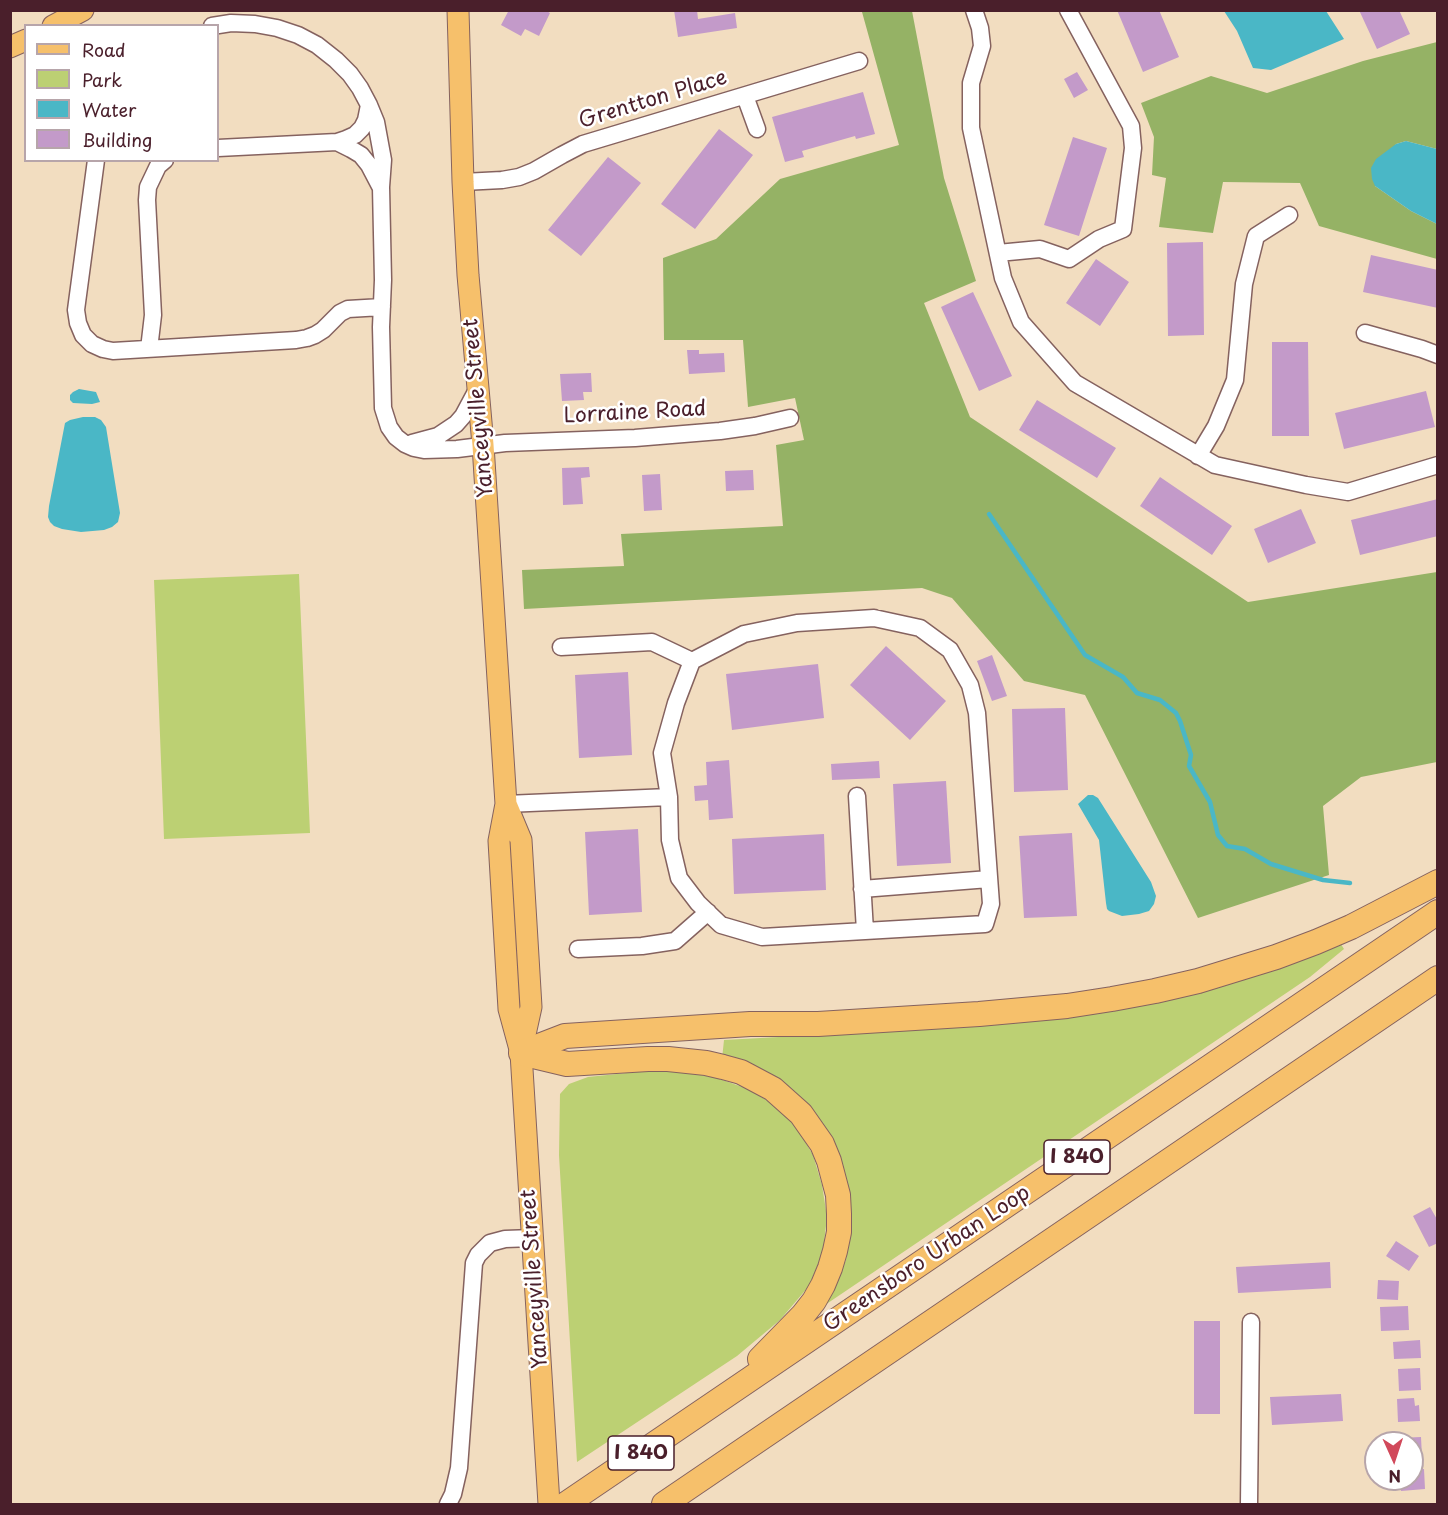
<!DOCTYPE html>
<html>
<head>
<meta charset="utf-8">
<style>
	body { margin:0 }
	#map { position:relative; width:1448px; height:1515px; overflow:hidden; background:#f2ddc0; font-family:"Playpen Sans",sans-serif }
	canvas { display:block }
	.frame { position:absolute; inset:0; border:12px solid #4a1f2b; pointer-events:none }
	.legend { position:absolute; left:24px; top:24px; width:195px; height:138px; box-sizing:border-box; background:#fff; border:2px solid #b7a5aa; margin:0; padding:8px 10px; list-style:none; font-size:18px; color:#4a1f2b }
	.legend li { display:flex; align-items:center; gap:12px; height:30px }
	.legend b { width:30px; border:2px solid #b7a5aa }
	.north { position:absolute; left:1364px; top:1431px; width:60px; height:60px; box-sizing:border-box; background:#fff; border:2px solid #b7a5aa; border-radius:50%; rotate:177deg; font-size:16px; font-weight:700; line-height:24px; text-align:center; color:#4a1f2b }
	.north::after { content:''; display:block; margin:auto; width:21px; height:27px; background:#d1495b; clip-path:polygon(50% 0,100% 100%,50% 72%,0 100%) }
</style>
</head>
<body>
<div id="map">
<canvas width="1448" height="1515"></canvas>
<div class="frame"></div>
<ul class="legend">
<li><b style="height:8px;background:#f6c06b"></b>Road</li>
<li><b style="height:16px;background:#bcd073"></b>Park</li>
<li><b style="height:16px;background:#4ab7c6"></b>Water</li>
<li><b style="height:16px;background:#c39ac9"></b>Building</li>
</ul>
<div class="north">N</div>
</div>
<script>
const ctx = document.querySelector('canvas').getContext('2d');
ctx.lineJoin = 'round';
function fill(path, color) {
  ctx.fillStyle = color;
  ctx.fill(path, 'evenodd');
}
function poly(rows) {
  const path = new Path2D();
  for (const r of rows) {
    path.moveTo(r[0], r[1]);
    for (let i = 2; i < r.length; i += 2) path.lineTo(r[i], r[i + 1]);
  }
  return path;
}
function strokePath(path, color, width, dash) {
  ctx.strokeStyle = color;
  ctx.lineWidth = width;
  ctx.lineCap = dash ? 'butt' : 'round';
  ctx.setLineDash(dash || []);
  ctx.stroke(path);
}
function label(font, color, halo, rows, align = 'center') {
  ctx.font = font + ' "Playpen Sans",sans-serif';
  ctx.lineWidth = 5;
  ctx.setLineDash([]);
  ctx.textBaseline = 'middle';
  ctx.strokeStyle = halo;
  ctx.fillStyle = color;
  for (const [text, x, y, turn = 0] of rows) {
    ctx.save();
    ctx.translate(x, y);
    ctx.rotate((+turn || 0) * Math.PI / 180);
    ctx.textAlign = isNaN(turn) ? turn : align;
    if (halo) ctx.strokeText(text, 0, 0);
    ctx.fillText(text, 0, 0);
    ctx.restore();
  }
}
const green = poly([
	[299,574,310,833,164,839,154,580],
	[1339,941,1344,949,1310,977,825,1305,846,1260,850,1227,838,1156,722,1059,724,1040,997,1025,1094,1014,1189,995],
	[646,1071,685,1072,717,1078,748,1089,773,1104,796,1126,813,1155,822,1185,827,1217,823,1252,809,1286,780,1320,737,1356,577,1462,559,1155,560,1094,569,1084,588,1077]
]);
const forest = poly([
	[868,10,912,11,944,178,976,281,924,303,970,417,1248,602,1437,572,1437,762,1361,777,1323,806,1329,875,1198,918,1085,695,1024,681,952,598,922,588,524,609,522,570,624,566,621,534,783,526,776,445,804,440,795,398,748,407,743,340,664,340,663,258,716,239,780,179,899,145,862,12],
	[1437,42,1437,149,1406,141,1396,144,1375,186,1411,211,1437,224,1437,259,1319,226,1300,183,1223,182,1213,233,1159,227,1166,178,1152,175,1154,137,1141,103,1211,76,1267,93,1363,61]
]);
const water = poly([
	[1224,11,1326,11,1344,39,1271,70,1253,68,1237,31],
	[1406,141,1437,149,1437,224,1411,211,1375,186,1372,179,1371,168,1376,159,1396,144],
	[79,389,96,392,100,402,92,404,73,403,70,400,70,395,73,392],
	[83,417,95,417,101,420,106,427,120,513,118,522,112,527,104,530,81,532,62,529,54,526,50,522,48,517,49,506,65,423,70,420],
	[1088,795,1093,795,1098,798,1151,882,1156,896,1154,904,1149,911,1139,914,1122,916,1109,911,1107,909,1106,903,1099,840,1078,804]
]);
const stream = poly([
	[989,514,1085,655,1123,677,1137,693,1160,700,1176,713,1180,721,1191,755,1189,766,1210,802,1218,835,1227,846,1245,849,1271,864,1323,880,1350,883]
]);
const building = poly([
	[509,10,545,10,550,13,539,36,525,29,521,36,501,25],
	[674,10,697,10,698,19,735,13,737,28,678,37],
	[1117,10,1159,10,1179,57,1143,72],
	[1359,10,1399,10,1410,34,1377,49],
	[1077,72,1088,90,1074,98,1064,79],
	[863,92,875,134,856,139,855,136,802,151,804,157,785,162,772,117],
	[719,129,753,155,695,229,661,204],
	[1073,137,1107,148,1079,236,1044,225],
	[608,157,641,183,581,256,548,230],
	[1203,242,1204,335,1168,336,1167,243],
	[1371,255,1438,270,1438,308,1363,292],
	[1096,259,1129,282,1100,326,1066,303],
	[973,292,1012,376,979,391,941,307],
	[1272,342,1308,342,1309,436,1272,436],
	[687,350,699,350,699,354,724,353,725,372,689,374],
	[591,373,592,392,583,392,584,400,562,401,560,374],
	[1426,391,1435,427,1344,449,1335,413],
	[1037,400,1116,448,1097,478,1019,430],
	[589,467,590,477,581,478,583,504,563,505,562,468],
	[753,470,754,490,726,491,725,471],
	[660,474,662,510,644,511,642,475],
	[1160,477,1232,526,1212,555,1140,506],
	[1438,499,1438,536,1360,555,1351,520],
	[1301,509,1316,543,1268,563,1254,529],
	[886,646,946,701,910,740,850,685],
	[992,655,1007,696,992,701,977,661],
	[818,664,824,718,732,730,726,674],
	[628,672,632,755,579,758,575,675],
	[1065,708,1068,790,1014,792,1012,709],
	[729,760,733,818,709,820,708,800,695,801,694,786,707,785,706,762],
	[879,761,880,778,832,780,831,764],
	[946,781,951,863,897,866,893,784],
	[638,829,642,912,589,915,585,832],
	[1072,833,1077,916,1024,918,1019,836],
	[824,834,826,890,734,894,732,839],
	[1430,1207,1438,1221,1438,1243,1429,1247,1413,1216],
	[1396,1241,1419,1256,1409,1271,1386,1256],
	[1330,1262,1331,1288,1238,1293,1236,1267],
	[1378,1280,1399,1281,1398,1300,1377,1299],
	[1408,1306,1409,1330,1381,1331,1380,1307],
	[1194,1321,1220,1321,1220,1414,1194,1414],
	[1420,1340,1421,1358,1394,1359,1393,1342],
	[1420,1368,1421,1390,1399,1391,1398,1369],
	[1341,1394,1343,1421,1272,1425,1270,1397],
	[1414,1398,1415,1406,1419,1405,1420,1421,1398,1422,1397,1399],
	[1421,1437,1422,1457,1412,1457,1412,1443,1398,1443,1398,1438],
	[1424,1469,1425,1489,1401,1491,1400,1479,1412,1479,1412,1470]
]);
const minor = poly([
	[974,10,980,28,982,46,971,83,971,128,1003,278,1021,322,1075,383,1215,465,1306,485,1348,492,1438,465],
	[212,26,231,23,255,24,277,28,298,35,317,45,336,60,350,74,360,88,369,105,376,122,383,160,381,187,383,280,381,327,383,408,389,427,396,437,405,444,414,448,424,450,457,449,505,443,635,438,720,431,755,426,790,418],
	[745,96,757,129],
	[337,142,351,149,361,155,369,165,380,186],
	[218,148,337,142,346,139,355,135,362,128,366,120,369,105],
	[96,160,76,310,78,323,83,335,92,344,103,349,113,351,296,340,307,338,315,335,323,330,340,313,348,309,382,307],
	[463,182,502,180,519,177,534,171,562,155,583,144,859,61],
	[998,253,1040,249,1069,259,1099,239,1123,229,1133,148,1131,126,1068,10],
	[1365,333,1422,349,1438,355],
	[149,349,153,315,147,200,148,187,158,166,165,160],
	[412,443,438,436,456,424,463,416,478,388],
	[1198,456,1216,426,1235,380,1244,284,1256,236,1289,215],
	[874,618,920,628,950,650,970,685,977,713,991,904,985,924,762,937,721,925,698,903,679,878,670,840,669,797,662,753,676,703,692,661,744,634,797,623,874,618],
	[561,647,652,642,692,661],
	[857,796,865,931],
	[506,804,669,797],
	[862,889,989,879],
	[578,949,642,946,675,941,708,912],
	[448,1504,453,1494,459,1468,474,1263,478,1255,490,1243,505,1239,533,1238],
	[1249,1504,1251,1322]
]);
const major = poly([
	[458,10,463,182,468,275,483,445,506,804,499,841,509,1009,521,1053,549,1504],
	[53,26,83,10],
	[10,47,26,40],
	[506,804,521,840,531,1007,522,1048]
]);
const highway = poly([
	[521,1053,565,1036,750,1024,818,1024,979,1014,1067,1006,1112,999,1155,991,1198,981,1276,957,1316,942,1351,927,1438,882],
	[521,1053,567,1064,648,1059,668,1059,706,1063,723,1067,741,1072,773,1089,801,1114,822,1144,829,1161,838,1195,839,1214,839,1232,835,1251,830,1268,823,1285,814,1301,803,1315,760,1359],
	[566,1504,1438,912],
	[664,1504,1438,978]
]);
const shields = [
	[1077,1157,66],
	[641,1453,66]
];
const shieldNames = [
	["I 840",1077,1157],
	["I 840",641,1453]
];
const streetNames = [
	["Grentton Place",653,100,-17],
	["Yanceyville Street",479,408,-95],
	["Lorraine Road",635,413,-3],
	["Greensboro Urban Loop",927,1259,-34],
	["Yanceyville Street",535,1279,-94]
];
fill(green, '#bcd073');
fill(forest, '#95b265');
fill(water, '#4ab7c6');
strokePath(stream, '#4ab7c6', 4.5);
fill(building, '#c39ac9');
strokePath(minor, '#85625f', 19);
strokePath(major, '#85625f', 23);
strokePath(highway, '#85625f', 26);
strokePath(minor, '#fff', 16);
strokePath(major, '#f6c06b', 21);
strokePath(highway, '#f6c06b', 24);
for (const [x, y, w] of shields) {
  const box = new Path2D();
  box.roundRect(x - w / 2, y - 17, w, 34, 4.5);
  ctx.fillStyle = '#fff';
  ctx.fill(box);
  strokePath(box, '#4a1f2b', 1.5);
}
label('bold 20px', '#4a1f2b', null, shieldNames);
label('21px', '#4a1f2b', '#fff', streetNames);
</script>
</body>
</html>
